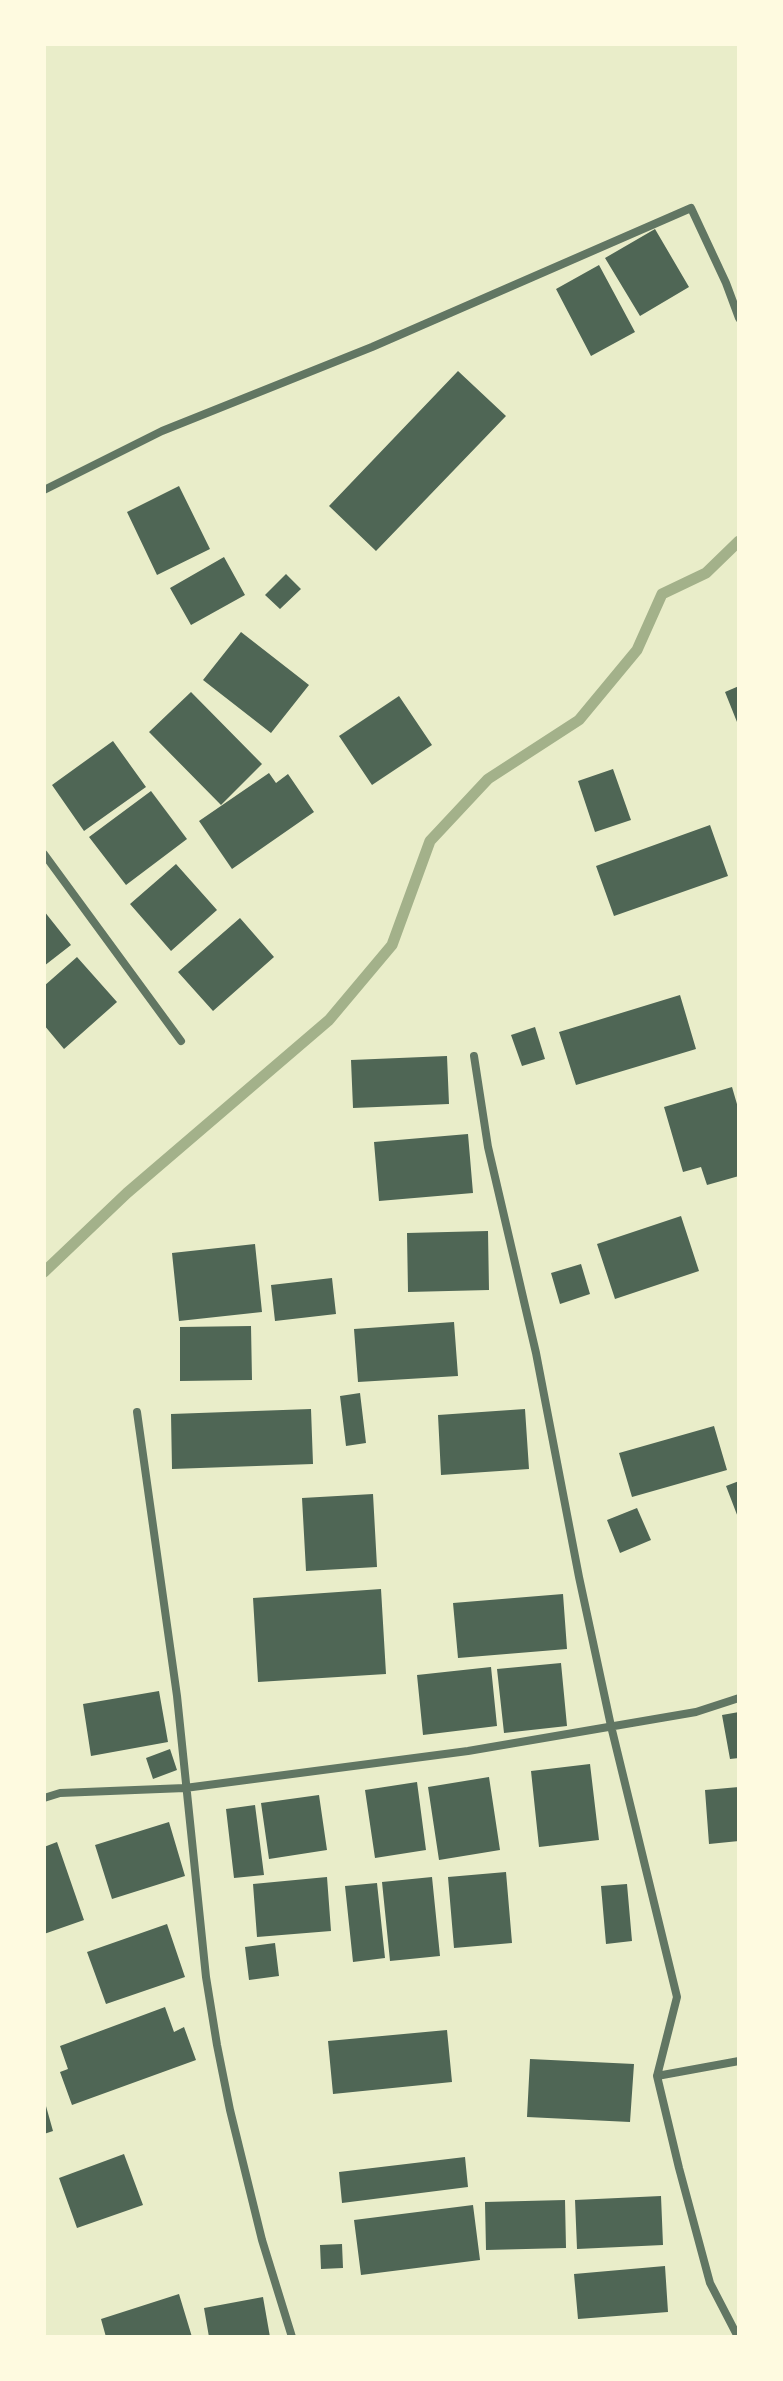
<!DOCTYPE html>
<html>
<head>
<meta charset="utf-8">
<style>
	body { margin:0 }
	#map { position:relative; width:783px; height:2381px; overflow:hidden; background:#e9edc9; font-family:"Exo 2",sans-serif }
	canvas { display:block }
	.frame { position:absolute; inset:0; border:46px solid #fefae0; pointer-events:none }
</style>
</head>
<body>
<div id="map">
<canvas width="783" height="2381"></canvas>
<div class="frame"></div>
</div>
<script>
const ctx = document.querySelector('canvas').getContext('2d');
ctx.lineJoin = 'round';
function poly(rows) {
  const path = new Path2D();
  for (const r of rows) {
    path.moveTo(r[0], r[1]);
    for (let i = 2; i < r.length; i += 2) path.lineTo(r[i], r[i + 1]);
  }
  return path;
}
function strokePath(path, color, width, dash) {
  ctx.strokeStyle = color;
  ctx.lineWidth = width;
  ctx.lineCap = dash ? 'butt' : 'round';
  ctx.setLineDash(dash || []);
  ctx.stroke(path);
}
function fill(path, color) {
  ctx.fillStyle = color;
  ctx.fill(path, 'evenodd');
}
const stream = poly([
	[44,1272,127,1193,329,1020,392,945,430,841,488,779,579,720,637,650,662,594,706,573,739,541]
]);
const building = poly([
	[655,229,689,287,640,316,605,258],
	[599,265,635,332,591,356,556,289],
	[458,371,506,416,376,551,329,506],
	[179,486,210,549,157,575,127,512],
	[224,557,245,595,191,625,170,588],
	[286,574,301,589,280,609,265,595],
	[241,632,309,685,271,733,203,680],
	[739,686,739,727,725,692],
	[191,692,262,764,221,805,149,732],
	[399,696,432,745,372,785,339,736],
	[113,741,146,787,84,831,52,785],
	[613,769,631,820,595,832,578,781],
	[269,773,276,783,288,774,314,812,232,869,199,821],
	[151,791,187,839,126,885,89,837],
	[710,825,728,876,614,916,596,866],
	[176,864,217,910,171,951,130,904],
	[44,911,71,945,44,966],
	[240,918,274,957,213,1011,178,972],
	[77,957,117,1002,64,1049,44,1025,44,986],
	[680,995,696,1049,576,1085,559,1032],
	[535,1027,545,1059,522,1066,511,1035],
	[447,1056,449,1104,353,1108,351,1060],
	[732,1087,739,1111,739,1176,707,1185,701,1167,683,1172,664,1107],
	[468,1134,473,1193,379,1201,374,1142],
	[681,1216,699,1271,615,1299,597,1244],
	[488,1231,489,1290,408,1292,407,1233],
	[255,1244,262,1312,179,1321,172,1253],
	[581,1264,590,1294,560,1304,551,1273],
	[332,1278,336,1314,275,1321,271,1285],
	[454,1322,458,1376,358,1382,354,1329],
	[251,1326,252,1380,180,1381,180,1327],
	[360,1393,366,1443,346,1446,340,1396],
	[311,1409,313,1464,172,1469,171,1414],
	[525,1409,529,1469,441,1475,438,1415],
	[714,1426,727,1470,632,1497,619,1453],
	[739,1481,739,1520,726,1486],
	[373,1494,377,1567,306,1571,302,1498],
	[637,1508,651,1540,620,1553,607,1520],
	[381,1589,386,1674,258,1682,253,1598],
	[563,1594,567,1649,458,1658,453,1603],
	[561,1663,567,1726,504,1733,497,1669],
	[491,1667,497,1726,423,1735,417,1675],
	[159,1691,168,1742,91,1756,83,1704],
	[739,1712,739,1758,730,1759,722,1715],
	[170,1749,177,1770,153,1779,146,1758],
	[590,1764,599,1840,539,1847,531,1771],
	[489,1777,500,1850,439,1860,428,1787],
	[417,1782,426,1850,375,1858,365,1790],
	[739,1787,739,1841,709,1844,705,1790],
	[319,1795,327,1850,269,1859,261,1803],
	[255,1805,264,1875,234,1878,226,1809],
	[169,1822,185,1876,112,1899,95,1845],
	[57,1842,84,1920,44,1934,44,1847],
	[506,1872,512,1943,454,1948,448,1877],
	[327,1877,331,1931,257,1937,253,1884],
	[432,1877,440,1956,390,1961,382,1882],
	[377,1883,385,1958,353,1962,345,1886],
	[627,1884,632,1941,606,1944,601,1886],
	[167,1924,185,1977,106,2004,87,1952],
	[275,1943,279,1976,249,1980,245,1947],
	[165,2007,174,2032,184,2027,196,2060,72,2105,60,2072,68,2069,60,2046],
	[447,2030,452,2082,333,2094,328,2041],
	[530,2059,634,2064,630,2122,527,2117],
	[44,2099,53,2131,44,2134],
	[124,2154,143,2205,77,2228,59,2178],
	[465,2157,468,2187,342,2203,339,2172],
	[661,2196,663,2245,577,2249,575,2200],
	[565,2200,566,2248,486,2250,485,2202],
	[473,2205,480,2260,361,2275,354,2220],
	[342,2244,343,2268,321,2269,320,2245],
	[665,2266,668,2312,578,2319,574,2274],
	[179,2294,192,2337,106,2337,101,2319],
	[263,2297,270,2337,209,2337,204,2308]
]);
const minor = poly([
	[44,490,162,431,372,347,691,208,726,283,739,318],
	[44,854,181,1041],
	[474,1056,488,1147,536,1353,579,1577,611,1726,677,1997,657,2076,679,2168,710,2283,738,2337],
	[137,1412,177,1696,206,1977,217,2045,230,2110,262,2240,292,2337],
	[44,1798,60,1793,185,1788,468,1751,696,1712,739,1698],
	[657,2076,739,2061]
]);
strokePath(stream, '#a3b18a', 11);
fill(building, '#4f6655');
strokePath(minor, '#617663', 8);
</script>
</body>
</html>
